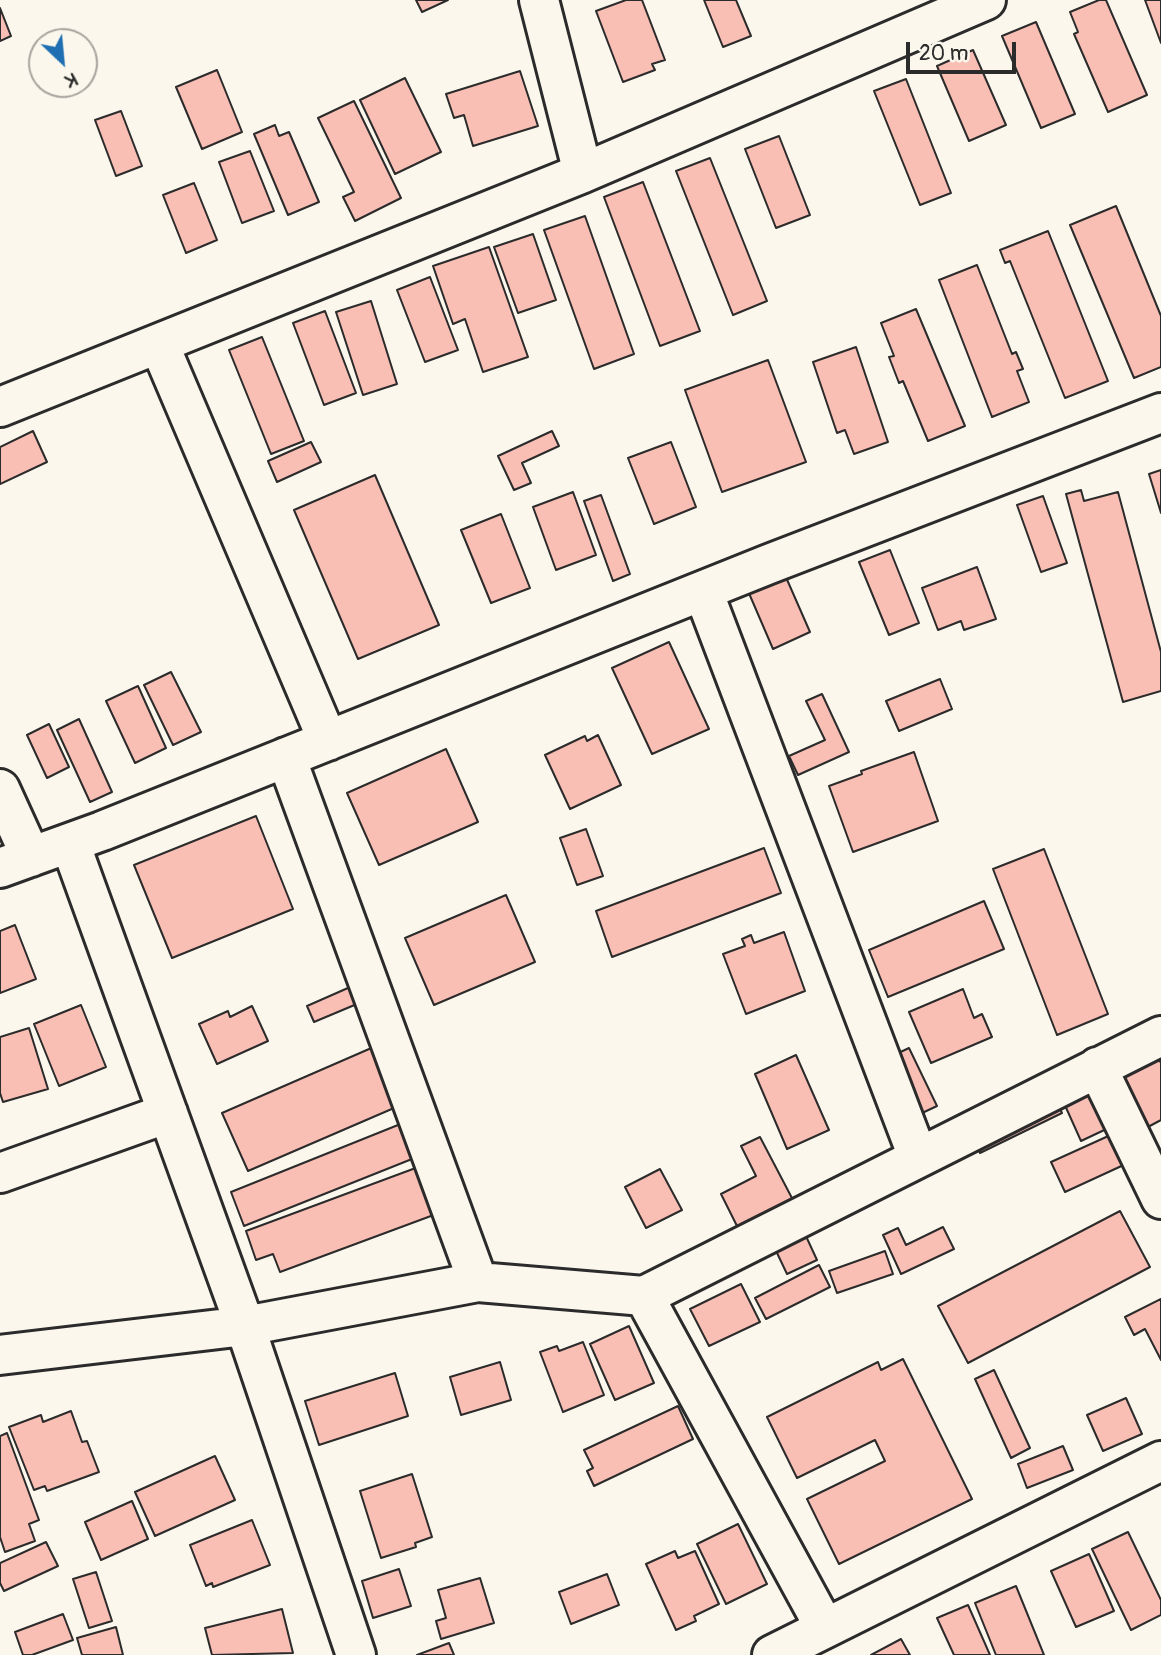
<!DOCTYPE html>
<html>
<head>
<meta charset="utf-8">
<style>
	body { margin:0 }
	#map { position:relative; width:1161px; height:1655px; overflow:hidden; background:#fbf7ec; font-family:Pangolin,sans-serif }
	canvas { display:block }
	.north { position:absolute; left:28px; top:28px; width:70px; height:70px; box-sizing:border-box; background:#fbf7ec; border:2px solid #a8a59f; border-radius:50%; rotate:154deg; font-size:19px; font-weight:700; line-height:28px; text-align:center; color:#2b2b2b }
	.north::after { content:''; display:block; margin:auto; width:24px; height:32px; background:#1f6fb2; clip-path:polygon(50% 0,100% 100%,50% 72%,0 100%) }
	.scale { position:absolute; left:906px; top:42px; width:110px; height:32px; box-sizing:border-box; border:4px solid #2b2b2b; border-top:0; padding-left:9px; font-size:21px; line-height:24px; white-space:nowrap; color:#2b2b2b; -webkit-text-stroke:5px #fbf7ec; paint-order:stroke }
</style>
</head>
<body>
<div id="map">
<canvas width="1161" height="1655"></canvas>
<div class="north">K</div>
<div class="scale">20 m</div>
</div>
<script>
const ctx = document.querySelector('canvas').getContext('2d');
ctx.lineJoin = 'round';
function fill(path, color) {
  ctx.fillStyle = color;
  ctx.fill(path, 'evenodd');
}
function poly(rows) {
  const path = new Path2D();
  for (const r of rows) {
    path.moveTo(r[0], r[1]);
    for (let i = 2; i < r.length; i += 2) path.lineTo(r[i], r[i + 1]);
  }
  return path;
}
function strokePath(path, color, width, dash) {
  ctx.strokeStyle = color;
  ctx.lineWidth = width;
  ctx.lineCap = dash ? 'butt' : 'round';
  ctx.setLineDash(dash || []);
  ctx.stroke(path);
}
const building = poly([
	[416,0,448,0,422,12,416,0],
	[626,0,642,0,665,60,652,64,655,70,623,82,596,11,626,0],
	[704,0,736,0,751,36,723,47,704,0],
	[1099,0,1106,0,1147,95,1108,112,1074,34,1078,32,1070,12,1099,0],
	[1145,0,1161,0,1161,43,1145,0],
	[0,8,11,36,0,41,0,8],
	[1036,22,1075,114,1041,128,1002,36,1036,22],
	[973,50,1006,125,969,141,937,66,973,50],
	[217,70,242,132,202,149,176,87,217,70],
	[520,71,538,126,473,146,464,115,454,118,446,94,520,71],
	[405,78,441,152,395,174,360,100,405,78],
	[906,79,951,193,920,205,874,91,906,79],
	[354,101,401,198,355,221,343,197,354,192,318,118,354,101],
	[121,111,142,166,116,176,95,120,121,111],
	[275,125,279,136,289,132,319,202,288,215,254,134,275,125],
	[779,136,810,215,776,228,745,149,779,136],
	[250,151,274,211,242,223,219,162,250,151],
	[710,158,767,301,733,315,676,171,710,158],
	[643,182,700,331,660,346,604,197,643,182],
	[194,183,217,240,186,253,163,195,194,183],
	[1116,206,1161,316,1161,367,1134,378,1070,225,1116,206],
	[585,216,634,354,594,369,544,230,585,216],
	[1048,231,1108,381,1065,398,1010,261,1005,263,1000,250,1048,231],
	[533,234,556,300,518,313,494,247,533,234],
	[489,247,528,357,483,372,465,319,453,324,433,266,489,247],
	[977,265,1012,354,1016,352,1023,369,1017,371,1029,402,992,417,939,280,977,265],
	[430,277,458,350,425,362,397,290,430,277],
	[371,301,397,384,363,395,336,312,371,301],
	[916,309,965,426,928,441,903,381,899,383,889,357,894,356,881,323,916,309],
	[325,311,356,393,324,405,293,323,325,311],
	[262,337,304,441,271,454,229,350,262,337],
	[856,347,888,442,854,454,845,430,837,433,813,362,856,347],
	[768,360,806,462,722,492,685,390,768,360],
	[33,431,47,462,0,484,0,447,33,431],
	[552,431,559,446,522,463,531,483,514,490,498,456,552,431],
	[311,442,321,462,277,482,268,461,311,442],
	[671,442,696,507,654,524,628,458,671,442],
	[1161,470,1161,513,1149,474,1161,470],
	[375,475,439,625,358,659,294,510,375,475],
	[1081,490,1084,501,1118,492,1161,652,1161,691,1123,702,1066,494,1081,490],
	[573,492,596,555,556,570,533,507,573,492],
	[601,495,630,574,613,581,584,501,601,495],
	[1043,496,1067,563,1041,572,1017,505,1043,496],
	[501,514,530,588,491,603,461,530,501,514],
	[890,550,919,623,889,635,859,562,890,550],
	[977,567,996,619,964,630,961,621,938,630,922,588,977,567],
	[785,575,810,632,773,649,748,591,785,575],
	[669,642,709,729,652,754,612,668,669,642],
	[171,672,201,732,173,745,144,685,171,672],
	[940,679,952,709,899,731,886,701,940,679],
	[138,686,166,748,135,763,106,701,138,686],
	[822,694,849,752,798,775,789,756,825,740,806,701,822,694],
	[79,719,112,792,90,802,57,730,79,719],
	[49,724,69,767,47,778,27,735,49,724],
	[598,735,621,785,570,809,545,755,585,736,587,741,598,735],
	[446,749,478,822,379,865,347,793,446,749],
	[914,752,938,821,853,852,829,786,862,774,861,771,914,752],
	[256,816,293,909,172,958,134,865,256,816],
	[586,829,603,876,577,885,560,838,586,829],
	[764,848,781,893,612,957,596,911,764,848],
	[1044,849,1108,1014,1057,1035,993,869,1044,849],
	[506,895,535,962,434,1005,405,938,506,895],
	[984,901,1004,949,888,997,869,950,984,901],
	[15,925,36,979,0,993,0,931,15,925],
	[784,932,805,991,746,1014,723,954,745,946,742,939,751,935,754,943,784,932],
	[357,984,364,1001,314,1022,307,1006,357,984],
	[963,989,974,1018,982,1014,992,1037,931,1063,909,1012,963,989],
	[81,1005,106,1067,59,1086,34,1024,81,1005],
	[252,1006,268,1041,217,1064,199,1024,228,1011,230,1017,252,1006],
	[29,1028,48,1089,3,1102,0,1093,0,1037,29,1028],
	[376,1046,401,1105,248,1171,222,1113,376,1046],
	[909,1048,937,1106,920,1114,892,1056,909,1048],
	[1154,1050,1161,1063,1161,1120,1146,1128,1116,1069,1154,1050],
	[796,1055,829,1130,787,1149,755,1074,796,1055],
	[1095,1076,1117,1124,1081,1141,1059,1092,1095,1076],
	[1054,1097,1062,1113,980,1153,973,1137,1054,1097],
	[403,1123,417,1157,244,1226,231,1192,403,1123],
	[1115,1133,1128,1163,1065,1192,1051,1162,1115,1133],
	[760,1137,793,1200,738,1228,721,1194,756,1176,741,1146,760,1137],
	[421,1166,439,1213,280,1272,273,1254,256,1260,246,1231,421,1166],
	[660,1169,682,1210,646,1228,625,1187,660,1169],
	[1120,1211,1150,1267,968,1363,938,1306,1120,1211],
	[799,1221,817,1260,787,1274,768,1234,799,1221],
	[943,1227,954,1249,901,1274,883,1235,898,1228,906,1245,943,1227],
	[885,1251,893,1274,837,1293,829,1271,885,1251],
	[819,1265,830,1287,766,1319,755,1298,819,1265],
	[741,1284,760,1322,709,1346,690,1309,741,1284],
	[1161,1299,1161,1360,1145,1329,1134,1335,1125,1317,1161,1299],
	[629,1326,654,1383,615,1400,590,1344,629,1326],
	[583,1342,604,1395,563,1412,540,1352,557,1346,559,1351,583,1342],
	[903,1359,972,1499,839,1564,807,1499,885,1461,875,1440,797,1478,767,1417,878,1362,881,1370,903,1359],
	[500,1362,511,1400,461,1415,450,1377,500,1362],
	[994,1370,1030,1448,1011,1458,975,1379,994,1370],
	[395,1373,408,1416,319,1445,305,1401,395,1373],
	[1126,1398,1142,1434,1103,1451,1087,1415,1126,1398],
	[678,1406,693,1439,594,1486,587,1471,593,1468,584,1450,678,1406],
	[71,1411,82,1442,87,1441,99,1472,47,1491,45,1486,34,1490,9,1427,41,1415,43,1422,71,1411],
	[7,1433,39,1520,29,1524,35,1541,5,1552,0,1537,0,1436,7,1433],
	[1063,1446,1073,1470,1027,1488,1018,1464,1063,1446],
	[215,1456,235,1500,155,1536,135,1492,215,1456],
	[412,1474,432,1537,415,1543,416,1547,381,1558,360,1491,412,1474],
	[132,1501,148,1539,101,1560,85,1522,132,1501],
	[252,1520,270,1565,213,1587,212,1583,206,1586,190,1545,252,1520],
	[738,1524,767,1584,726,1604,697,1544,738,1524],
	[1128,1532,1161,1600,1161,1615,1131,1630,1092,1549,1128,1532],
	[46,1542,58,1566,4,1591,0,1583,0,1563,46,1542],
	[675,1551,678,1558,695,1551,719,1604,694,1616,696,1621,676,1630,646,1564,675,1551],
	[1089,1554,1114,1611,1076,1627,1051,1571,1089,1554],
	[399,1569,411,1606,373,1618,362,1581,399,1569],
	[96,1572,112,1621,89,1628,73,1579,96,1572],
	[607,1574,619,1605,571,1624,559,1592,607,1574],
	[480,1578,494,1623,441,1639,436,1621,446,1618,438,1590,480,1578],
	[1016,1586,1044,1655,996,1655,975,1603,1016,1586],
	[968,1605,990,1655,954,1655,937,1618,968,1605],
	[282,1609,293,1653,212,1655,205,1628,282,1609],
	[63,1614,73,1640,32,1655,23,1655,15,1632,63,1614],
	[116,1627,123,1655,82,1655,77,1638,116,1627],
	[901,1639,910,1655,871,1655,901,1639],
	[449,1643,454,1655,417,1655,449,1643]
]);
const minor = poly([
	[539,0,583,173],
	[159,344,328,741],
	[0,407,583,173,986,0],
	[703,591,918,1157],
	[286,757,478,1282,644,1296,825,1628],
	[0,789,31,857],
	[70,843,245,1326,356,1655],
	[0,868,102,831,769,564,1161,413],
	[1097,1067,1161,1199],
	[0,1173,168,1113],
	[644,1296,1161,1036],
	[0,1355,245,1326,478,1282],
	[772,1655,1161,1461]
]);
fill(building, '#f9beb4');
strokePath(building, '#2b2b2b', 2);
strokePath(minor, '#2b2b2b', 44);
strokePath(minor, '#fbf7ec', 38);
</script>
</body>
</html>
